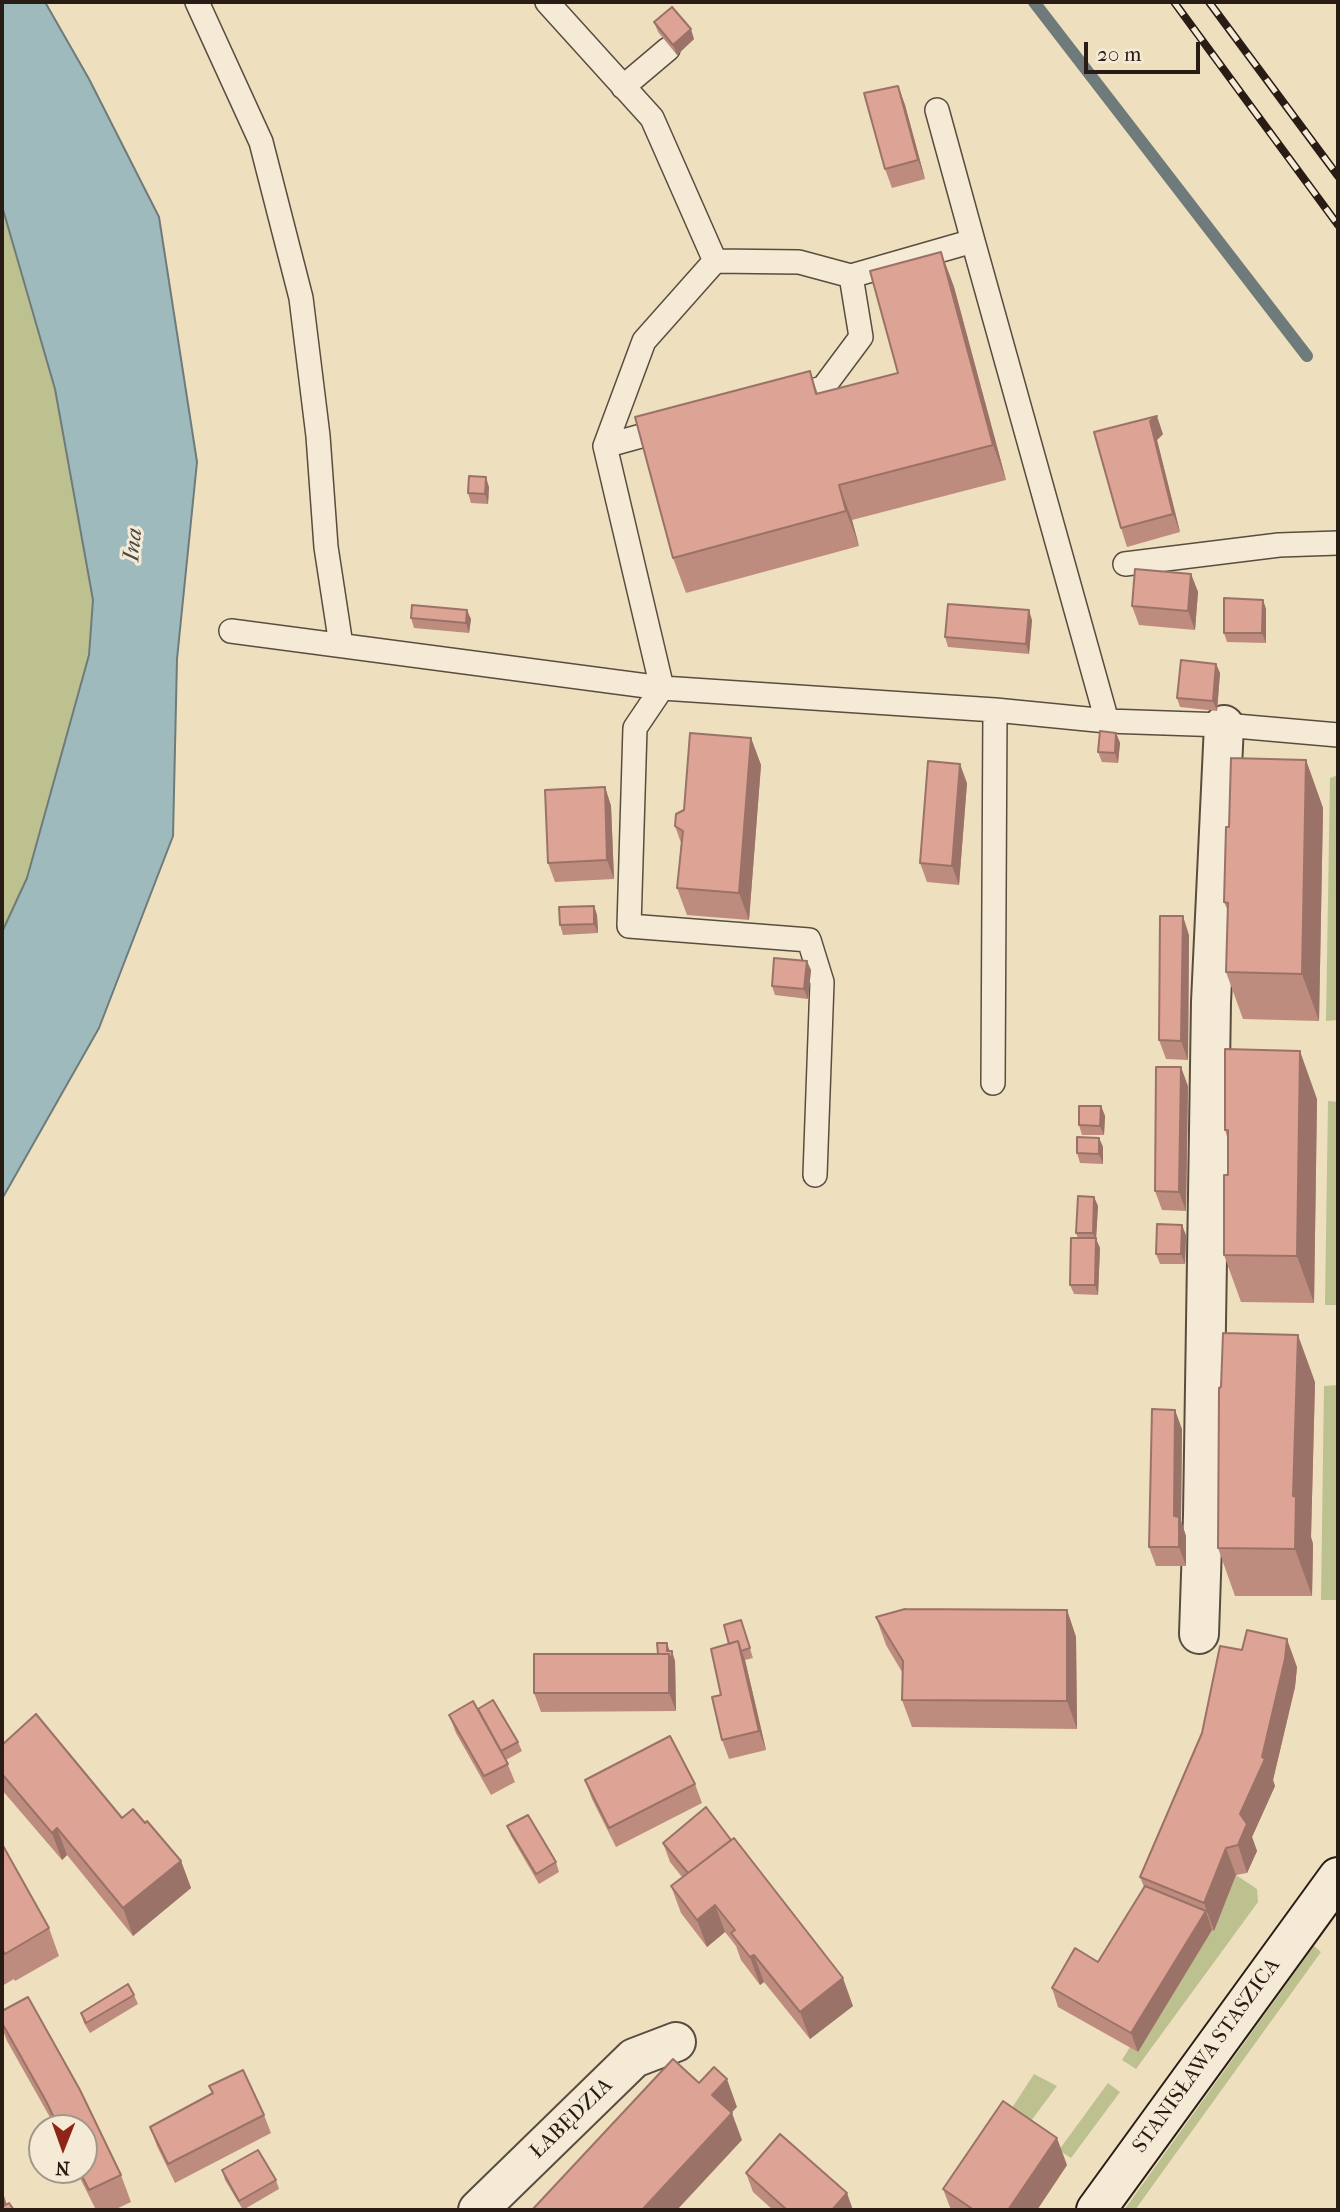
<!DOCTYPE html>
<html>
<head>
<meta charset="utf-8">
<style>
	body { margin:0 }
	#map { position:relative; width:1340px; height:2212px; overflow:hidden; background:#eedfbf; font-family:"IM FELL French Canon",serif }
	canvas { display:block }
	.frame { position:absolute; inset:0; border:4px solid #281c15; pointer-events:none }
	.north { position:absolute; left:28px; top:2114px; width:70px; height:70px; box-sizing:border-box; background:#f4ead5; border:2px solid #a29888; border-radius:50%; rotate:181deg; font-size:19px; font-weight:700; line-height:28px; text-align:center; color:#281c15 }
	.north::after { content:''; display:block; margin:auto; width:24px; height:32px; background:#8f2418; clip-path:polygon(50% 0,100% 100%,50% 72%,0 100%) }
	.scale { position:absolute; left:1084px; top:42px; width:116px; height:32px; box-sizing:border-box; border:4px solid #281c15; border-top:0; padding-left:9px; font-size:21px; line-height:24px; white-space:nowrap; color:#281c15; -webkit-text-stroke:5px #f4ead5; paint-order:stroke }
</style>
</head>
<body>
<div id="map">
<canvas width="1340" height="2212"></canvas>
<div class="frame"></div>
<div class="north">N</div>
<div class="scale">20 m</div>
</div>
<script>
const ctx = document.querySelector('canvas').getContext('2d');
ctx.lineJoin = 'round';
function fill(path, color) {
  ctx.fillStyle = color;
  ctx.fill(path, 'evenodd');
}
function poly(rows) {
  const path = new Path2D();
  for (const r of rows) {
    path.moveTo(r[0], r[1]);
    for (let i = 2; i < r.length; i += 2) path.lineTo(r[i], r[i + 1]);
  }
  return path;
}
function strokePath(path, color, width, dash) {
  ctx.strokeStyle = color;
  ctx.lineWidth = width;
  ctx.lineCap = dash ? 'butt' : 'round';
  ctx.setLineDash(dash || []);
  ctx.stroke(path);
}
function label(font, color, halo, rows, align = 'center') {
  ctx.font = font + ' "IM FELL French Canon",serif';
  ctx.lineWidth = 6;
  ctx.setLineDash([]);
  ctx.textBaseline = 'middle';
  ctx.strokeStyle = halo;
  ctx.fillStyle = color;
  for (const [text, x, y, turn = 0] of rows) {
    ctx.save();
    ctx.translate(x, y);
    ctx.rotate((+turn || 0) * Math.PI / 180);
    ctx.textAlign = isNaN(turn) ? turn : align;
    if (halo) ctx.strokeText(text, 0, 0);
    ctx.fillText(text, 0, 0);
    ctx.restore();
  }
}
const green = poly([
	[2,206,55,389,93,600,89,655,27,878,2,932],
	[1338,775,1338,1020,1326,1021,1330,778],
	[1328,1101,1338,1102,1338,1305,1325,1305],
	[1338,1385,1338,1600,1321,1600,1324,1386],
	[1236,1875,1257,1889,1258,1902,1136,2069,1122,2060,1130,2047,1138,2052,1212,1930,1214,1931],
	[1314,1946,1321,1952,1135,2210,1124,2210],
	[1034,2074,1057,2086,1028,2125,1012,2108],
	[1108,2083,1120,2092,1071,2158,1059,2150]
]);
const water = poly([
	[2,2,45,2,89,79,159,217,197,462,177,659,173,836,99,1028,2,1199,2,932,27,878,89,655,93,600,55,389,2,206,2,2]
]);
const stream = poly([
	[1034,2,1307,356]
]);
const lane = poly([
	[197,2,261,142,301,298,318,436,326,547,341,645],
	[547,2,652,118,715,261],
	[623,87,668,49],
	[937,110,973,241],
	[787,397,823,388,861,337,851,276],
	[605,446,670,428],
	[1125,564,1279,545,1338,543],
	[231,631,662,688,995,710,1107,721,1224,725,1338,735],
	[993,1083,995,710],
	[815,1175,822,982,809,940,629,926,635,728,662,688,605,446,644,341,715,261,799,262,851,276,973,241,1107,721]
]);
const street = poly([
	[1199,1634,1203,1516,1211,1002,1224,725],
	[478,2210,634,2058,676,2042]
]);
const secondary = poly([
	[1096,2210,1338,1877]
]);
const rail = poly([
	[1174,2,1338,225],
	[1209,2,1338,176]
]);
const wall = poly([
	[654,22,694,39,677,55,658,32],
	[898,86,905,105,925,179,892,188,885,169],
	[941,252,954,287,1006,480,852,520,859,546,686,593,673,558,810,371,818,394,898,373],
	[1094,432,1163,434,1157,440,1180,532,1127,547,1121,528],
	[489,487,488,504,471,503,468,493],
	[1191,574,1198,592,1195,630,1139,625,1132,606],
	[1263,600,1266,609,1266,643,1227,642,1224,633],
	[411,618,471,619,469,633,414,628],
	[1032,620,1029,654,948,647,945,637],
	[1216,664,1220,673,1217,711,1180,707,1177,698],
	[1116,733,1120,743,1118,763,1102,762,1098,752],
	[751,738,761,765,749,920,687,915,677,888,681,843,675,826,684,810],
	[1306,760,1323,808,1319,1021,1243,1019,1226,972,1228,911,1224,902,1229,827],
	[967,783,959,885,927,882,920,863],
	[605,787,611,806,614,879,555,882,548,863],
	[594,906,597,915,598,933,563,935,560,925],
	[1189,935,1188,1060,1166,1059,1159,1040],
	[811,970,808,999,775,995,772,986],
	[1188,1086,1186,1211,1162,1210,1155,1191],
	[1317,1099,1314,1303,1241,1302,1224,1255,1228,1175,1228,1140,1225,1130],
	[1101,1106,1105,1116,1104,1135,1082,1135,1079,1125],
	[1099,1138,1103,1147,1103,1164,1080,1163,1077,1153],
	[1094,1197,1098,1206,1096,1239,1100,1248,1098,1295,1074,1294,1070,1285,1078,1238,1076,1233],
	[1186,1235,1185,1264,1160,1264,1156,1254],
	[1315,1382,1311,1537,1313,1544,1312,1596,1235,1596,1218,1548],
	[1182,1429,1181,1521,1186,1536,1186,1566,1156,1566,1149,1547],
	[1067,1610,1076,1637,1077,1729,912,1727,902,1700,902,1672,886,1645,876,1617],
	[741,1620,753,1658,745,1660,766,1750,729,1759,722,1740,721,1695,729,1644],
	[670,1651,675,1661,676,1711,541,1712,534,1693],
	[1297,1667,1295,1687,1273,1780,1275,1786,1252,1837,1257,1851,1247,1873,1236,1875,1214,1931,1212,1930,1138,2052,1058,2007,1052,1988,1098,1962,1144,1887,1140,1877],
	[478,1709,518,1742,522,1751,506,1760,515,1782,491,1795,456,1733,449,1715],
	[2,1745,122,1818,145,1823,181,1861,191,1888,133,1936,67,1855,62,1860,2,1790],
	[585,1780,695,1784,702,1803,616,1847,592,1799],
	[507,1826,556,1862,559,1872,539,1884,511,1836],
	[663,1843,853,2006,810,2039,764,1982,760,1985,741,1960,736,1946,725,1932,707,1947,681,1913,671,1886,682,1877,670,1862],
	[2,1844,49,1928,59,1956,15,1981,14,1979,2,1986],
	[134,1995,138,2004,90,2033,84,2023,81,2013],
	[2,2023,121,2175,131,2202,114,2210,96,2210,76,2170,84,2170,84,2128,56,2128,7,2041,2,2028],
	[209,2086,264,2115,271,2133,175,2183,157,2146,150,2127,212,2093],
	[1067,2165,1037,2210,951,2210,943,2189],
	[222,2170,276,2180,279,2189,243,2210,225,2180],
	[746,2173,853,2210,773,2210,753,2192]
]);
const shadedWall = poly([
	[691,29,694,39,677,55,673,45],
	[898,86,905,105,925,179,918,160],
	[941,252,954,287,1006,480,993,445],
	[1157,416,1163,434,1157,440,1180,532,1173,514,1150,421],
	[486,477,489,487,488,504,485,494],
	[839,485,852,520,859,546,846,511],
	[1191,574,1198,592,1195,630,1188,611],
	[1263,600,1266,609,1266,643,1262,633],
	[467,610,471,619,469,633,466,623],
	[1029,610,1032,620,1029,654,1026,644],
	[1216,664,1220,673,1217,711,1213,701],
	[1116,733,1120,743,1118,763,1115,753],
	[751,738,761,765,749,920,739,893],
	[1306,760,1323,808,1319,1021,1302,974],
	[960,764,967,783,959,885,952,866],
	[605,787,611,806,614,879,607,860],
	[594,906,597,915,598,933,594,924],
	[1183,916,1189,935,1188,1060,1181,1041],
	[807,961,811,970,808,999,804,989],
	[1300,1051,1317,1099,1314,1303,1297,1256],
	[1181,1067,1188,1086,1186,1211,1179,1192],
	[1101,1106,1105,1116,1104,1135,1100,1126],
	[1099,1138,1103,1147,1103,1164,1099,1154],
	[1094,1197,1098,1206,1096,1239,1100,1248,1098,1295,1095,1285,1096,1243,1093,1233],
	[1182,1225,1186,1235,1185,1264,1181,1254],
	[1298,1335,1315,1382,1311,1537,1313,1544,1312,1596,1295,1549,1293,1496],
	[1175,1410,1182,1429,1181,1521,1186,1536,1186,1566,1179,1547,1174,1516],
	[1067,1610,1076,1637,1077,1729,1067,1701],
	[1287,1639,1297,1667,1295,1687,1273,1780,1275,1786,1252,1837,1257,1851,1247,1873,1238,1845,1240,1814,1262,1757],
	[738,1641,745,1660,766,1750,759,1731],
	[667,1643,670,1652,672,1651,675,1661,676,1711,669,1693],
	[57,1828,67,1855,62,1860,52,1833],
	[1226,1848,1236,1875,1214,1931,1204,1903],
	[181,1861,191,1888,133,1936,123,1908],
	[715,1905,725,1932,707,1947,697,1920],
	[1206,1911,1212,1930,1138,2052,1131,2033],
	[754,1955,764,1982,760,1985,750,1957],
	[843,1978,853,2006,810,2039,800,2012],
	[727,2079,737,2107,722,2123,712,2095],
	[732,2113,742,2140,677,2210,642,2210],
	[1057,2138,1067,2165,1037,2210,1008,2210],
	[2,2190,8,2208,2,2210],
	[847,2193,853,2210,832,2210]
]);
const building = poly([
	[672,7,691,29,673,45,654,22,672,7],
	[898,86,918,160,885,169,864,93,898,86],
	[941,252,993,445,839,485,846,511,673,558,635,417,810,371,816,394,898,373,870,271,941,252],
	[1157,416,1150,421,1173,514,1121,528,1094,432,1157,416],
	[469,476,486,477,485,494,468,493,469,476],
	[1135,569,1191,574,1188,611,1132,606,1135,569],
	[1224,598,1263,600,1262,633,1224,633,1224,598],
	[948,604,1029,610,1026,644,945,637,948,604],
	[412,605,467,610,466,623,411,618,412,605],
	[1181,660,1216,664,1213,701,1177,698,1181,660],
	[1100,731,1116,733,1115,753,1098,752,1100,731],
	[690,733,751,738,739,893,677,888,683,831,675,826,676,814,684,810,690,733],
	[1231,758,1306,760,1302,974,1226,972,1228,903,1224,902,1226,827,1229,827,1231,758],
	[928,761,960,764,952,866,920,863,928,761],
	[605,787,607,860,548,863,545,790,605,787],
	[594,906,594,924,560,925,559,907,594,906],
	[1160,916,1183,916,1181,1041,1159,1040,1160,916],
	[774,958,807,961,804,989,772,986,774,958],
	[1225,1049,1300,1051,1297,1256,1224,1255,1224,1175,1228,1175,1228,1130,1225,1130,1225,1049],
	[1156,1067,1181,1067,1179,1192,1155,1191,1156,1067],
	[1079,1106,1101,1106,1100,1126,1079,1125,1079,1106],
	[1077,1137,1099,1138,1099,1154,1077,1153,1077,1137],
	[1078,1196,1094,1197,1093,1233,1076,1233,1078,1196],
	[1157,1224,1182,1225,1181,1254,1156,1254,1157,1224],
	[1071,1238,1096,1238,1095,1285,1070,1285,1071,1238],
	[1223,1333,1298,1335,1293,1496,1296,1497,1295,1549,1218,1548,1219,1388,1221,1387,1223,1333],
	[1152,1409,1175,1410,1174,1516,1179,1517,1179,1547,1149,1547,1152,1409],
	[905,1609,1067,1610,1067,1701,902,1700,903,1661,876,1617,905,1609],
	[741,1620,750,1648,741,1651,738,1641,729,1644,724,1625,741,1620],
	[1247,1630,1287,1639,1285,1659,1262,1757,1265,1759,1240,1814,1247,1824,1238,1845,1226,1848,1204,1903,1140,1877,1202,1733,1220,1646,1242,1650,1247,1630],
	[738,1641,759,1731,722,1740,712,1697,721,1695,711,1649,738,1641],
	[657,1643,667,1643,667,1651,672,1651,672,1664,669,1654,658,1654,657,1643],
	[534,1654,669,1654,669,1693,534,1693,534,1654],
	[493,1700,518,1742,501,1751,478,1709,493,1700],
	[473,1701,508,1764,484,1776,449,1715,473,1701],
	[36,1714,122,1818,133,1809,145,1823,147,1821,181,1861,123,1908,57,1828,52,1833,2,1774,2,1745,36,1714],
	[670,1736,695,1784,609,1828,585,1780,670,1736],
	[706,1807,731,1840,688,1873,663,1843,706,1807],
	[528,1815,556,1862,536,1874,507,1826,528,1815],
	[734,1838,843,1978,800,2012,754,1955,750,1957,731,1933,735,1930,715,1905,697,1920,671,1886,734,1838],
	[2,1844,49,1928,5,1954,4,1952,2,1953,2,1844],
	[1145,1886,1206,1911,1131,2033,1052,1988,1075,1948,1098,1962,1145,1886],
	[128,1984,134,1995,86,2023,81,2013,128,1984],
	[28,1997,80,2090,121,2175,89,2190,79,2170,84,2170,84,2128,59,2128,46,2101,2,2023,2,2011,28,1997],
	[673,2059,699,2083,714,2067,727,2079,712,2095,732,2113,642,2210,532,2210,673,2059],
	[243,2070,264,2115,168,2164,150,2127,213,2093,209,2086,243,2070],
	[1003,2101,1057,2138,1008,2210,974,2210,943,2189,1003,2101],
	[780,2134,847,2193,832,2210,787,2210,746,2173,780,2134],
	[258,2150,276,2180,239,2201,222,2170,258,2150],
	[9,2203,14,2210,2,2210,2,2207,9,2203]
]);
const streetNames = [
	["STANISŁAWA STASZICA",1207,2056,-54],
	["ŁABĘDZIA",572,2119,-44]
];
const waterNames = [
	["Ina",134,545,-84]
];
fill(green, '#bcc18f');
fill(water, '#9fbabd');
strokePath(water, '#6f7b7a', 2);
strokePath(stream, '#6f7b7a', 12);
strokePath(lane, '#5a4d40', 26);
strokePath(street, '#5a4d40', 42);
strokePath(secondary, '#281c15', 42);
strokePath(lane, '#f4ead5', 23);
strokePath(street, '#f4ead5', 38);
strokePath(secondary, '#f4ead5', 38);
strokePath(rail, '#281c15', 8);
strokePath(rail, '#f4ead5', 5, [16]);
fill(wall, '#be8c7f');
fill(shadedWall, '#9b7268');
fill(building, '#dda394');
strokePath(building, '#9b7268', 2);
label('21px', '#281c15', '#f4ead5', streetNames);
label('italic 23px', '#4c4b47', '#f4ead5', waterNames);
</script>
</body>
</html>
